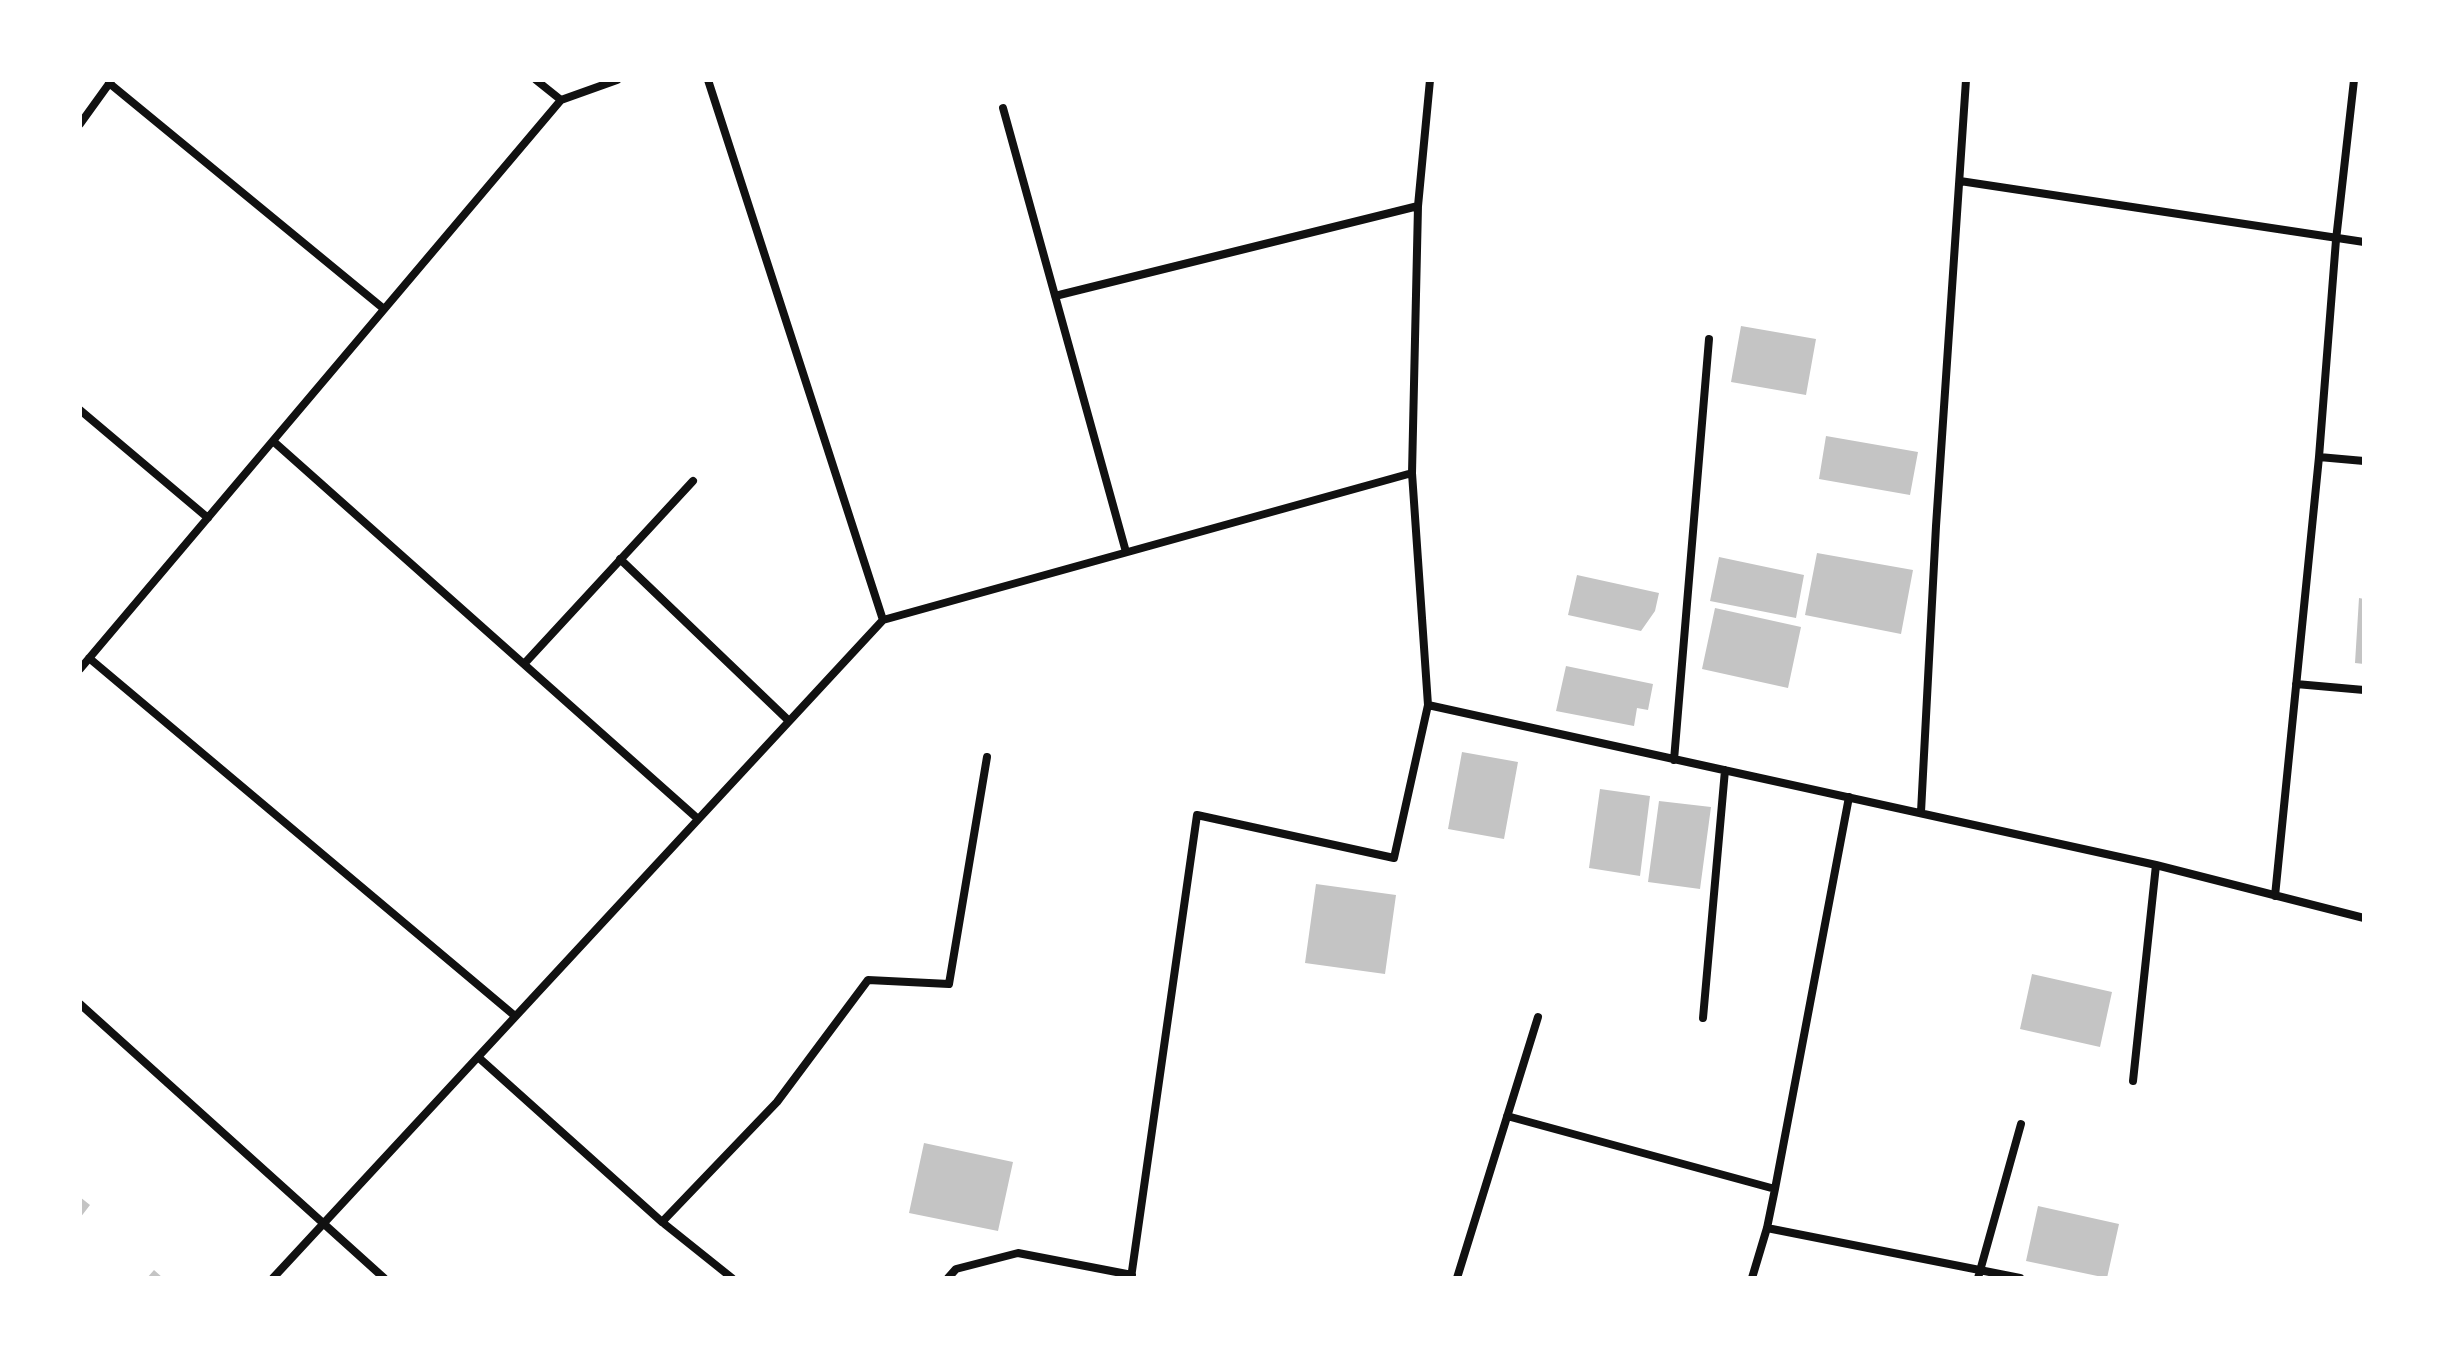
<!DOCTYPE html>
<html>
<head>
<meta charset="utf-8">
<style>
	body { margin:0 }
	#map { position:relative; width:2444px; height:1358px; overflow:hidden; background:#fff; font-family:"Alegreya Sans",sans-serif }
	canvas { display:block }
	.frame { position:absolute; inset:0; border:82px solid #fff; pointer-events:none }
</style>
</head>
<body>
<div id="map">
<canvas width="2444" height="1358"></canvas>
<div class="frame"></div>
</div>
<script>
const ctx = document.querySelector('canvas').getContext('2d');
ctx.lineJoin = 'round';
function fill(path, color) {
  ctx.fillStyle = color;
  ctx.fill(path, 'evenodd');
}
function poly(rows) {
  const path = new Path2D();
  for (const r of rows) {
    path.moveTo(r[0], r[1]);
    for (let i = 2; i < r.length; i += 2) path.lineTo(r[i], r[i + 1]);
  }
  return path;
}
function strokePath(path, color, width, dash) {
  ctx.strokeStyle = color;
  ctx.lineWidth = width;
  ctx.lineCap = dash ? 'butt' : 'round';
  ctx.setLineDash(dash || []);
  ctx.stroke(path);
}
const building = poly([
	[1741,326,1816,339,1806,395,1731,382],
	[1826,436,1918,452,1910,495,1819,479],
	[1817,553,1913,570,1901,634,1805,615],
	[1719,557,1804,575,1796,618,1710,601],
	[1577,575,1659,593,1655,611,1641,631,1568,615],
	[2359,598,2364,599,2364,664,2355,663],
	[1715,608,1801,627,1788,688,1702,669],
	[1566,666,1653,684,1648,710,1637,708,1634,726,1556,711],
	[1462,752,1518,762,1504,839,1448,829],
	[1600,789,1650,796,1640,876,1589,868],
	[1659,801,1711,807,1700,889,1648,882],
	[1316,884,1396,895,1385,974,1305,963],
	[2032,974,2112,992,2100,1047,2020,1029],
	[924,1143,1013,1162,998,1231,909,1213],
	[80,1197,90,1205,80,1218],
	[2038,1206,2119,1224,2107,1278,2026,1261],
	[154,1270,163,1278,147,1278]
]);
const minor = poly([
	[536,80,561,100],
	[708,80,883,620],
	[109,83,384,309],
	[1003,108,1126,552],
	[80,124,111,81],
	[1960,181,2364,242],
	[1055,296,1418,206],
	[80,410,208,518],
	[273,441,698,819],
	[2319,457,2364,461],
	[620,559,789,721],
	[89,658,515,1016],
	[524,664,693,481],
	[80,669,561,100,617,80],
	[2296,684,2364,690],
	[1428,705,2156,865,2364,918],
	[1674,760,1709,339],
	[1921,812,1936,526,1966,80],
	[2275,896,2319,457,2336,240,2354,80],
	[80,1004,384,1278],
	[1703,1018,1725,770],
	[478,1057,662,1222,732,1278],
	[2133,1081,2156,865],
	[1507,1116,1775,1189],
	[662,1222,777,1102,868,980,949,984,987,757],
	[1767,1228,2020,1278],
	[273,1278,883,620,1412,473],
	[948,1278,956,1269,1018,1253,1132,1275],
	[1131,1278,1197,815,1394,858,1428,705,1412,473,1418,206,1430,80],
	[1457,1278,1538,1017],
	[1752,1278,1767,1228,1775,1189,1849,797],
	[1978,1278,2021,1124]
]);
fill(building, '#c4c4c4');
strokePath(minor, '#111', 8);
</script>
</body>
</html>
